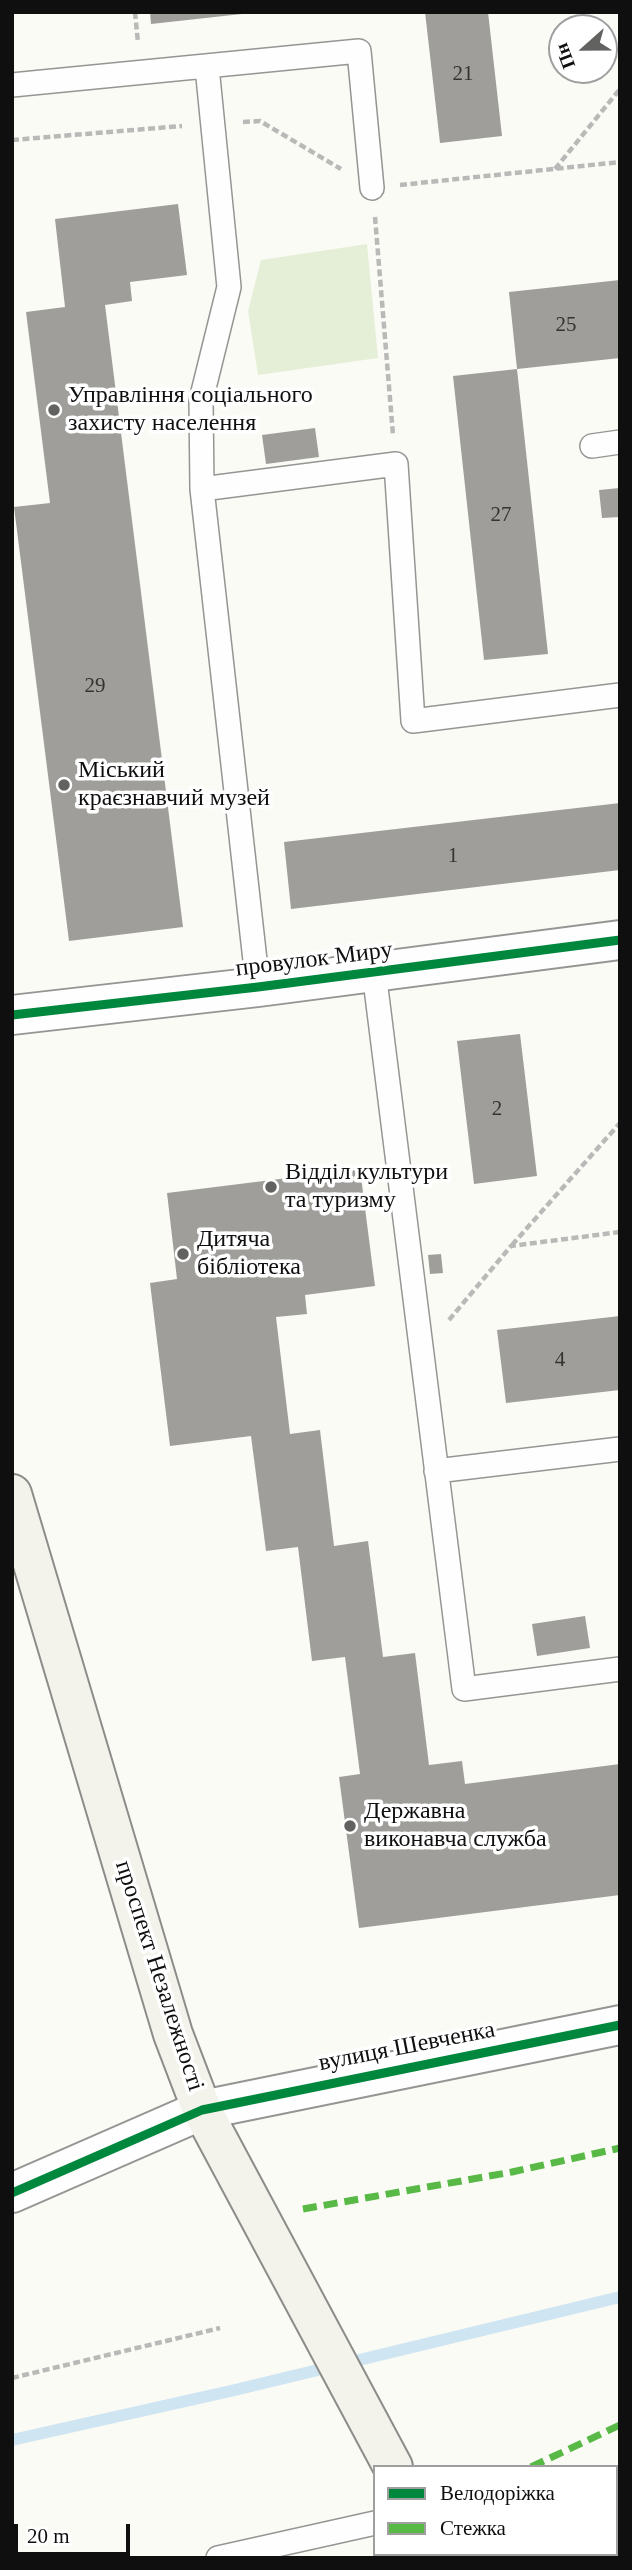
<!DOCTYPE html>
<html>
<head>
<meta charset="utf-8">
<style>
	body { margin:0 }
	#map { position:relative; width:632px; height:2570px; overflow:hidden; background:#fbfbf6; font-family:Georgia,serif }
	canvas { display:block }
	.frame { position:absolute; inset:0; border:14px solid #0f0f0f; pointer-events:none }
	.legend { position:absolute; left:373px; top:2465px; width:245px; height:91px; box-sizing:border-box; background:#fff; border:2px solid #9f9f9f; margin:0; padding:9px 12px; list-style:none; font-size:21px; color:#0f0f0f }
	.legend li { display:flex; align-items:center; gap:14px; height:35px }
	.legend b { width:35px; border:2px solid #9f9f9f }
	.north { position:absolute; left:548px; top:14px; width:70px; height:70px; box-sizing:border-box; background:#fff; border:2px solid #9f9f9f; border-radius:50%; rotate:249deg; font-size:19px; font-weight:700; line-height:28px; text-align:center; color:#0f0f0f }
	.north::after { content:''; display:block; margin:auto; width:24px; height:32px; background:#626260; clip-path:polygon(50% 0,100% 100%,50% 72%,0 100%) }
	.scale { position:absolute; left:14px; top:2524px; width:116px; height:32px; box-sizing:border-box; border:4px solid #0f0f0f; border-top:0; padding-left:9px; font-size:21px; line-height:24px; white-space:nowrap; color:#0f0f0f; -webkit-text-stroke:5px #fff; paint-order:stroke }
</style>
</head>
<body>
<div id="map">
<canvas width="632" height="2570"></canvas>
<div class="frame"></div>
<ul class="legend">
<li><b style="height:9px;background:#00873e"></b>Велодоріжка</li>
<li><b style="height:9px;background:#58b947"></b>Стежка</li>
</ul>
<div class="north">Пн</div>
<div class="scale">20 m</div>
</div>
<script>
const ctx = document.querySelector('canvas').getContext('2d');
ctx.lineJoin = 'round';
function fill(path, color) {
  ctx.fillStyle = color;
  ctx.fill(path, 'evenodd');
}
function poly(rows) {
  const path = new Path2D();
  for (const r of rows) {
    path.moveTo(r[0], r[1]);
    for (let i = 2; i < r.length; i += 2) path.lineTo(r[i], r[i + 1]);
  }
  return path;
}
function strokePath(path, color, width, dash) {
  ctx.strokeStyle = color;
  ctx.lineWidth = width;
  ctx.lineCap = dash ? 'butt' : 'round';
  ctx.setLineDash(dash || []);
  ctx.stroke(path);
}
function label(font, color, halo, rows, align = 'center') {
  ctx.font = font + ' Georgia,serif';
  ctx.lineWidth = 7;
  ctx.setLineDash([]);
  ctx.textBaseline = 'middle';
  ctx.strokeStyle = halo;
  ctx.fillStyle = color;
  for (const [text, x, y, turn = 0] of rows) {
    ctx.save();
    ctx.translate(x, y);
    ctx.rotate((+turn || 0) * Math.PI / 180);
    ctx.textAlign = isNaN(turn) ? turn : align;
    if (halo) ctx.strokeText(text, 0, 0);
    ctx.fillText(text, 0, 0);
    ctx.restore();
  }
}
const green = poly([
	[367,244,378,358,258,375,248,311,261,260]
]);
const stream = poly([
	[12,2440,235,2390,620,2297]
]);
const building = poly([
	[150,12,242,12,242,14,151,24],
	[425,12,488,12,502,136,440,143],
	[178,204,187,275,130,282,132,301,105,305,183,927,69,941,14,507,50,503,26,312,65,307,55,219],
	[620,280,620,358,517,369,509,292],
	[517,369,548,654,484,660,453,376],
	[315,428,319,457,266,464,262,435],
	[620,488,620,517,602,518,599,490],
	[620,803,620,870,291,909,284,842],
	[520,1034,537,1176,474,1184,457,1041],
	[360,1169,375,1286,305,1295,307,1314,276,1317,290,1434,320,1430,334,1546,368,1541,383,1657,415,1653,429,1765,462,1761,465,1784,620,1764,620,1895,359,1928,339,1777,360,1774,345,1657,312,1661,298,1547,266,1551,251,1436,170,1446,150,1283,177,1279,167,1193],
	[441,1254,443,1273,430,1274,428,1255],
	[620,1316,620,1390,506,1403,497,1330],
	[585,1616,590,1648,537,1656,532,1624],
	[620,2510,620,2545,616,2547,616,2511],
	[527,2554,583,2554,585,2558,529,2558]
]);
const path = poly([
	[135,12,138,43],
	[243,122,260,121,341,169],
	[12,140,182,126],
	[555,169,620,89],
	[400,185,620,162],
	[375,217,393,435],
	[512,1245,620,1123],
	[449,1320,511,1246,620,1232],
	[12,2378,220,2328]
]);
const service = poly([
	[207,67,229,287,201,400,202,489,258,987],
	[12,85,359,51,372,188],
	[592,446,620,442],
	[202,489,396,464,413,721,620,695],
	[374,972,464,1689,620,1669],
	[436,1471,620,1449],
	[218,2558,375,2523]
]);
const minor = poly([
	[12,1015,258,987,620,940]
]);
const tertiary = poly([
	[12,2193,202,2110,620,2025]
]);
const secondary = poly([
	[12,1494,173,2034,202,2110,393,2467],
	[442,2554,444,2558]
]);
const quiet = poly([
	[303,2209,512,2172,620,2148],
	[531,2467,620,2425]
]);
const cycleway = poly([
	[12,1015,258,987,620,940],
	[12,2193,202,2110,620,2025]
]);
const markers = [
	[54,410,7,"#626260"],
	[64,785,7,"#626260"],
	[271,1187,7,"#626260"],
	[183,1254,7,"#626260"],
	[350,1826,7,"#626260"]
];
const numberNames = [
	["21",463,74],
	["25",566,325],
	["27",501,515],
	["29",95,686],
	["1",453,856],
	["2",497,1109],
	["4",560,1360]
];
const poiNames = [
	["Управління соціального",68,396],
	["захисту населення",68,424],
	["Міський",78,771],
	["краєзнавчий музей",78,799],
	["Відділ культури",285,1173],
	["та туризму",285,1201],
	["Дитяча",197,1240],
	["бібліотека",197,1268],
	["Державна",364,1812],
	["виконавча служба",364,1840]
];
const streetNames = [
	["провулок Миру",314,960,-7],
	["проспект Незалежності",159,1976,72],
	["вулиця Шевченка",407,2047,-11]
];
fill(green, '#e5efd8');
strokePath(stream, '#d0e5f2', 12);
fill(building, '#9f9e9b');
strokePath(service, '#959593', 26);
strokePath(minor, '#959593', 42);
strokePath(tertiary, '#959593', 42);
strokePath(secondary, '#8c8c8a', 42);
strokePath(path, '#b9b9b8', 4.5, [7, 3.5]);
strokePath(service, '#fefefe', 23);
strokePath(minor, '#fefefe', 38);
strokePath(tertiary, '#fefefe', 38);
strokePath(secondary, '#f4f3eb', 38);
strokePath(quiet, '#58b947', 7, [14, 7]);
strokePath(cycleway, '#00873e', 9);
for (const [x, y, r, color] of markers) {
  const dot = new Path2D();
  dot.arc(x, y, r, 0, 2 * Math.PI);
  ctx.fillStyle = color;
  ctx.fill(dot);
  strokePath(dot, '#fff', 2.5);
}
label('21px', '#333332', null, numberNames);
label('24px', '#0f0f0f', '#fff', poiNames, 'left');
label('24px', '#0f0f0f', '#fff', streetNames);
</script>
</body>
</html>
